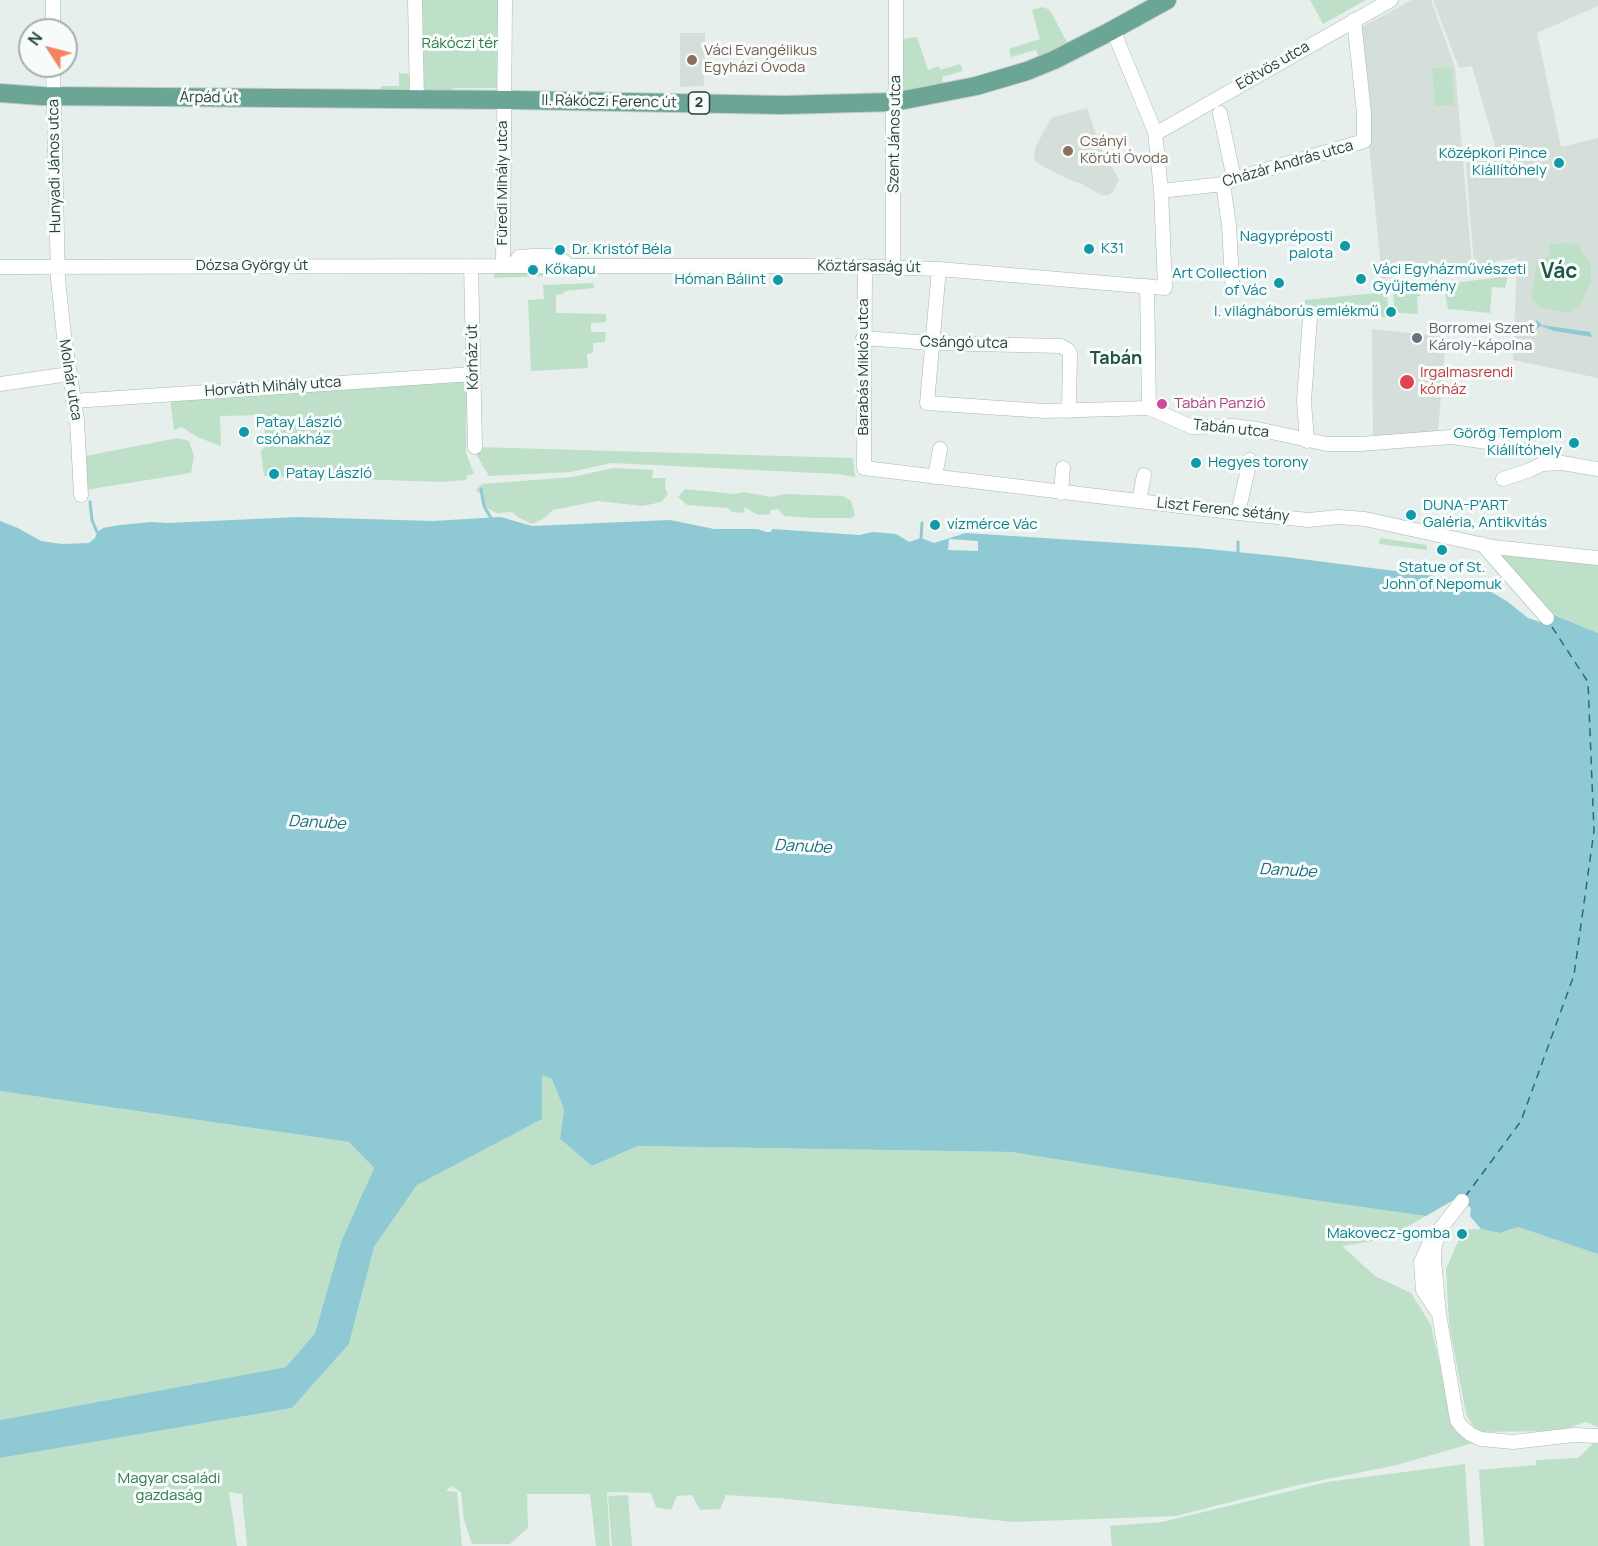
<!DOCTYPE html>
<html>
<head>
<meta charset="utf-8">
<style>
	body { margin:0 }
	#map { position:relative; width:1598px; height:1546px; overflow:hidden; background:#e6efeb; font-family:Manrope,sans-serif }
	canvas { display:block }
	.north { position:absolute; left:18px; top:18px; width:60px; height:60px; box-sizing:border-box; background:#f7fbf9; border:2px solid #a3b1ad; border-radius:50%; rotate:306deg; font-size:16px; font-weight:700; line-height:24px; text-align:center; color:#24423a }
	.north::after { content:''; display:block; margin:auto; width:21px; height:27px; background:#f4845f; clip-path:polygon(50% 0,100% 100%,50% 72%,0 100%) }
</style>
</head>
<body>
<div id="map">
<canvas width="1598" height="1546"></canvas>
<div class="north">N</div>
</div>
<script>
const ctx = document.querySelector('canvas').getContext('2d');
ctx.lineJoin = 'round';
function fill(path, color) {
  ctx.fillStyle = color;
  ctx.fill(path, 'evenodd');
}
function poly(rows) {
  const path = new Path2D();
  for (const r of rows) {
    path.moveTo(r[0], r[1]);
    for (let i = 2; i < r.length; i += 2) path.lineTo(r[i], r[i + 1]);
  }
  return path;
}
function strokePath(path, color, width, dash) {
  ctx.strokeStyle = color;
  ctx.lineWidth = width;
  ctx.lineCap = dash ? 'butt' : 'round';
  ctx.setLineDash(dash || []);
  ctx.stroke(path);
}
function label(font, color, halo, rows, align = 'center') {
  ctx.font = font + ' Manrope,sans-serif';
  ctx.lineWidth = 6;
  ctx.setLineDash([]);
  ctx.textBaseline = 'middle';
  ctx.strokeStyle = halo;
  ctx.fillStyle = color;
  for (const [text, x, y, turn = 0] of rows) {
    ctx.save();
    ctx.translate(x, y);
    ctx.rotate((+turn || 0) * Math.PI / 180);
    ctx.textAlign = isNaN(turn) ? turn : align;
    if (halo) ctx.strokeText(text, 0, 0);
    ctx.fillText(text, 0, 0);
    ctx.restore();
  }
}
const built = poly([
	[1412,0,1431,0,1455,67,1472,266,1382,279,1358,29],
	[1433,0,1598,0,1598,6,1537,33,1561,147,1598,138,1598,378,1513,360,1517,258,1474,265,1466,163,1498,156,1472,66,1459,68],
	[680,33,705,33,704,86,680,87],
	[1087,108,1101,149,1119,179,1113,192,1108,195,1101,195,1080,183,1069,180,1037,163,1034,159,1035,148,1051,118],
	[1372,329,1446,337,1438,431,1373,439]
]);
const green = poly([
	[415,0,505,0,504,88,454,88,444,95,417,94],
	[1310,0,1366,0,1323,24],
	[1043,7,1050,10,1069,46,1040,61,1036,50,1011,57,1009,49,1040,39,1032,10],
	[917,37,928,70,939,66,940,70,960,64,963,71,942,77,944,88,903,95,902,39],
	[1452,67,1454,105,1435,106,1432,68],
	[399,73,412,74,410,89,381,90,381,86,399,86],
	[1568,243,1579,245,1579,248,1591,266,1591,282,1580,305,1568,313,1539,307,1531,297,1537,261,1549,256,1550,244],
	[507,271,523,273,541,272,544,273,544,276,494,278,494,272],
	[1508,276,1505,288,1492,287,1490,313,1448,309,1445,292,1440,291,1439,285],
	[593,283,594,288,565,291,563,294,556,295,556,313,606,314,606,322,591,323,591,332,606,332,605,342,593,343,593,353,587,354,588,368,531,371,528,300,544,299,543,285],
	[1420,289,1420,296,1417,297,1418,314,1399,313,1394,306,1393,291],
	[1387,292,1388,307,1385,313,1388,318,1305,305,1305,300],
	[467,378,466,453,474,474,467,475,466,480,442,482,264,476,261,451,265,446,264,415,220,416,221,446,197,437,182,427,174,430,170,398],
	[178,438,189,441,194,456,191,473,85,490,85,456],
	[478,447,851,458,853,458,855,477,837,474,612,463,571,472,489,476,476,454],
	[613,468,653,470,652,478,666,478,665,488,668,494,661,502,643,506,598,501,553,510,543,519,532,524,518,517,512,512,496,513,484,506,481,495,476,490,482,484,573,477],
	[685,489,735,494,744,492,771,497,785,494,843,496,851,501,855,515,852,518,812,518,784,516,778,509,771,510,770,514,758,515,744,507,745,513,732,512,728,508,687,505,678,497],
	[1380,538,1427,545,1427,550,1379,544],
	[1493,547,1598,558,1598,633,1553,614,1547,618],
	[541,1074,552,1079,564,1109,560,1139,592,1166,638,1146,1011,1152,1306,1199,1426,1216,1386,1239,1342,1246,1375,1276,1411,1293,1431,1325,1452,1421,1473,1443,1397,1465,1298,1485,1176,1516,1014,1522,778,1498,726,1495,720,1509,700,1510,692,1495,677,1496,671,1510,656,1507,651,1493,607,1492,610,1546,596,1546,590,1494,527,1494,528,1528,510,1544,472,1544,464,1520,461,1492,451,1486,446,1491,457,1492,462,1546,247,1546,242,1494,229,1492,237,1546,0,1546,0,1458,292,1408,349,1344,374,1247,417,1185,541,1119],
	[0,1091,349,1142,374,1168,341,1242,315,1333,286,1367,0,1420],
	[1518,1227,1598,1254,1598,1427,1586,1422,1560,1431,1477,1432,1466,1414,1449,1324,1446,1269,1463,1230,1481,1229,1500,1233],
	[1595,1442,1598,1444,1598,1546,1484,1546,1479,1470,1536,1465,1536,1460,1578,1458],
	[1465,1464,1470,1546,1112,1546,1110,1526,1162,1522,1327,1482],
	[628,1495,632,1546,612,1546,608,1496]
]);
const water = poly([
	[1537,320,1542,325,1590,332,1592,337,1554,331,1541,326,1536,329,1533,324],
	[297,517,433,521,501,517,532,526,670,520,714,529,758,529,766,532,771,532,772,529,859,535,873,532,896,534,909,542,921,538,934,543,966,533,1198,548,1286,557,1473,581,1508,602,1528,618,1540,622,1552,614,1598,633,1598,1254,1518,1227,1500,1233,1481,1229,1470,1216,1471,1208,1457,1198,1426,1216,1306,1199,1011,1152,638,1146,592,1166,560,1139,564,1109,552,1079,542,1075,542,1119,417,1185,374,1247,349,1344,292,1408,0,1458,0,1420,286,1367,315,1333,341,1242,374,1168,349,1142,0,1091,0,521,18,528,41,541,62,544,89,543,95,538,97,532,103,528,120,525,151,522,168,523]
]);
const pier = poly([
	[949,539,978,541,978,551,948,550]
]);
const stream = poly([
	[481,489,484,506,491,518],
	[90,502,92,520,97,532],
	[921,538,922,523],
	[1238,552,1238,542]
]);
const ferry = poly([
	[1465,1197,1521,1121,1574,975,1594,831,1588,682,1550,624]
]);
const minor = poly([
	[53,0,53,30],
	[415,0,417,100],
	[53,66,58,279,64,336,77,420,81,495],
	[1220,113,1234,179],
	[1155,132,1162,130,1391,0],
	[1223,184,1229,225,1232,281],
	[1161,191,1223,184,1234,179,1364,141,1364,113,1354,20],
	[514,264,519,257,533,256,550,256,565,262],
	[471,266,475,447],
	[503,266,505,0],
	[536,266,844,266,939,269,1165,288,1161,191,1155,132,1113,30],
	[865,266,864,468,1238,513,1309,520,1338,517,1365,519,1493,547,1598,558],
	[0,267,530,266],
	[893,267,893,110,896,84,896,0],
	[939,269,927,403,1045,411,1149,408,1192,427,1233,426,1257,429,1327,444,1360,444,1451,437,1502,444],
	[1147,286,1149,408],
	[863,338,931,343,1061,346,1068,350,1070,354,1069,411],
	[0,384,69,374],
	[73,401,473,374],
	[1307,441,1304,401,1310,317],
	[935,477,940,449],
	[1503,479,1530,470,1542,464,1562,463,1598,469],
	[1061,493,1063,468],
	[1139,501,1144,475],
	[1238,513,1250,460],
	[1482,544,1547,618],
	[1442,1229,1435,1243,1434,1260,1439,1314,1457,1420,1462,1427,1470,1434,1481,1439,1513,1442,1573,1435,1598,1436],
	[1437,1311,1423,1290,1421,1262,1430,1242,1462,1201]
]);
const major = poly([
	[0,93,42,96,514,100,783,105,894,102,976,86,1027,71,1054,60,1109,32,1167,0]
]);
const markers = [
	[692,60,6,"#8d6e63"],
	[1068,151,6,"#8d6e63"],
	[1559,163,6,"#0f9aa8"],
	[1345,246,6,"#0f9aa8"],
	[1089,249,6,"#0f9aa8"],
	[560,250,6,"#0f9aa8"],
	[533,270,6,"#0f9aa8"],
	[1361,279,6,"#0f9aa8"],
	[778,280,6,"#0f9aa8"],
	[1279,283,6,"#0f9aa8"],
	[1391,312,6,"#0f9aa8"],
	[1417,338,6,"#6b7280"],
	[1407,382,8,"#e0444e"],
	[1162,404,6,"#d1479c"],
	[244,432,6,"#0f9aa8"],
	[1574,443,6,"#0f9aa8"],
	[1196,463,6,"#0f9aa8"],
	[274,474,6,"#0f9aa8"],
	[1411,515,6,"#0f9aa8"],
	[935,525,6,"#0f9aa8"],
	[1442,550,6,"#0f9aa8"],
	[1462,1234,6,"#0f9aa8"]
];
const shields = [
	[699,103,21]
];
const shieldNames = [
	["2",699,103]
];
const parkNames = [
	["Rákóczi tér",460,44],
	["Magyar családi",169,1479],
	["gazdaság",169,1496]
];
const educationNames = [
	["Váci Evangélikus",704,51],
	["Egyházi Óvoda",704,68],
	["Csányi",1080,142],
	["Körúti Óvoda",1080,159]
];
const streetNames = [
	["Eötvös utca",1273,66,-30],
	["Árpád út",209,98,1],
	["II. Rákóczi Ferenc út",609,102,1],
	["Szent János utca",895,134,-89],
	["Cházár András utca",1288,164,-16],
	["Hunyadi János utca",55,166,-91],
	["Füredi Mihály utca",503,183,-90],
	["Dózsa György út",252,266],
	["Köztársaság út",869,267,1],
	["Csángó utca",964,343,1],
	["Kórház út",473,357,-91],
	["Barabás Miklós utca",864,367,-90],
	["Molnár utca",70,380,81],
	["Horváth Mihály utca",273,387,-4],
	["Tabán utca",1231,429,6],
	["Liszt Ferenc sétány",1223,510,6]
];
const cultureNames = [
	["Középkori Pince",1547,154,"right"],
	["Kiállítóhely",1547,171,"right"],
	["Nagypréposti",1333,237,"right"],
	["palota",1333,254,"right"],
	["K31",1101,249],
	["Dr. Kristóf Béla",572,250],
	["Kőkapu",545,270],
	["Váci Egyházművészeti",1373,270],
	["Gyűjtemény",1373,287],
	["Art Collection",1267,274,"right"],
	["of Vác",1267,291,"right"],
	["Hóman Bálint",766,280,"right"],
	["I. világháborús emlékmű",1379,312,"right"],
	["Patay László",256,423],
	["csónakház",256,440],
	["Görög Templom",1562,434,"right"],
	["Kiállítóhely",1562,451,"right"],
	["Hegyes torony",1208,463],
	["Patay László",286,474],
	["DUNA-P'ART",1423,506],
	["Galéria, Antikvitás",1423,523],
	["vízmérce Vác",947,525],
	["Statue of St.",1442,568,"center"],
	["John of Nepomuk",1442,585,"center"],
	["Makovecz-gomba",1450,1234,"right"]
];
const worshipNames = [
	["Borromei Szent",1429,329],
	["Károly-kápolna",1429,346]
];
const healthNames = [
	["Irgalmasrendi",1420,373],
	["kórház",1420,390]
];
const hotelNames = [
	["Tabán Panzió",1174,404]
];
const waterNames = [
	["Danube",317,823,3],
	["Danube",803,847,3],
	["Danube",1288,871,3]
];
const quarterNames = [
	["Tabán",1116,359]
];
const districtNames = [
	["Vác",1559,272]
];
fill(built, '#d4dfda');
fill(green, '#bfe0c8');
fill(water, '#8ec9d4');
fill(pier, '#e6efeb');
strokePath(stream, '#8ec9d4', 3);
strokePath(ferry, '#1c6f80', 1.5, [8, 6]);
strokePath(minor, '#a8b8b2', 15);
strokePath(major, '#c2cac8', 20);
strokePath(minor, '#fff', 14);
strokePath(major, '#6aa596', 18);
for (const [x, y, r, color] of markers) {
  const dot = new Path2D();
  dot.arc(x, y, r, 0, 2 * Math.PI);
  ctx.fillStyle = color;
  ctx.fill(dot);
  strokePath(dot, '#f7fbf9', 2);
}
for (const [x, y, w] of shields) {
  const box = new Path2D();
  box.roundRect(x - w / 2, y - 11, w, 22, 4.5);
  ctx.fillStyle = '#f7fbf9';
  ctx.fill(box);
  strokePath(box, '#24423a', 1.5);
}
label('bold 14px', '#24423a', null, shieldNames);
label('15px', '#2d7a4b', '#f7fbf9', parkNames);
label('15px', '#785e54', '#f7fbf9', educationNames, 'left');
label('15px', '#24423a', '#f7fbf9', streetNames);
label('15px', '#0d838f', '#f7fbf9', cultureNames, 'left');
label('15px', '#5b616d', '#f7fbf9', worshipNames, 'left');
label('15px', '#be3a42', '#f7fbf9', healthNames, 'left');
label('15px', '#b23c85', '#f7fbf9', hotelNames, 'left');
label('italic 16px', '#1c6f80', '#f7fbf9', waterNames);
label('bold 18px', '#1f5548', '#f7fbf9', quarterNames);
label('bold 21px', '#1f5548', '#f7fbf9', districtNames);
</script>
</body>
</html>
